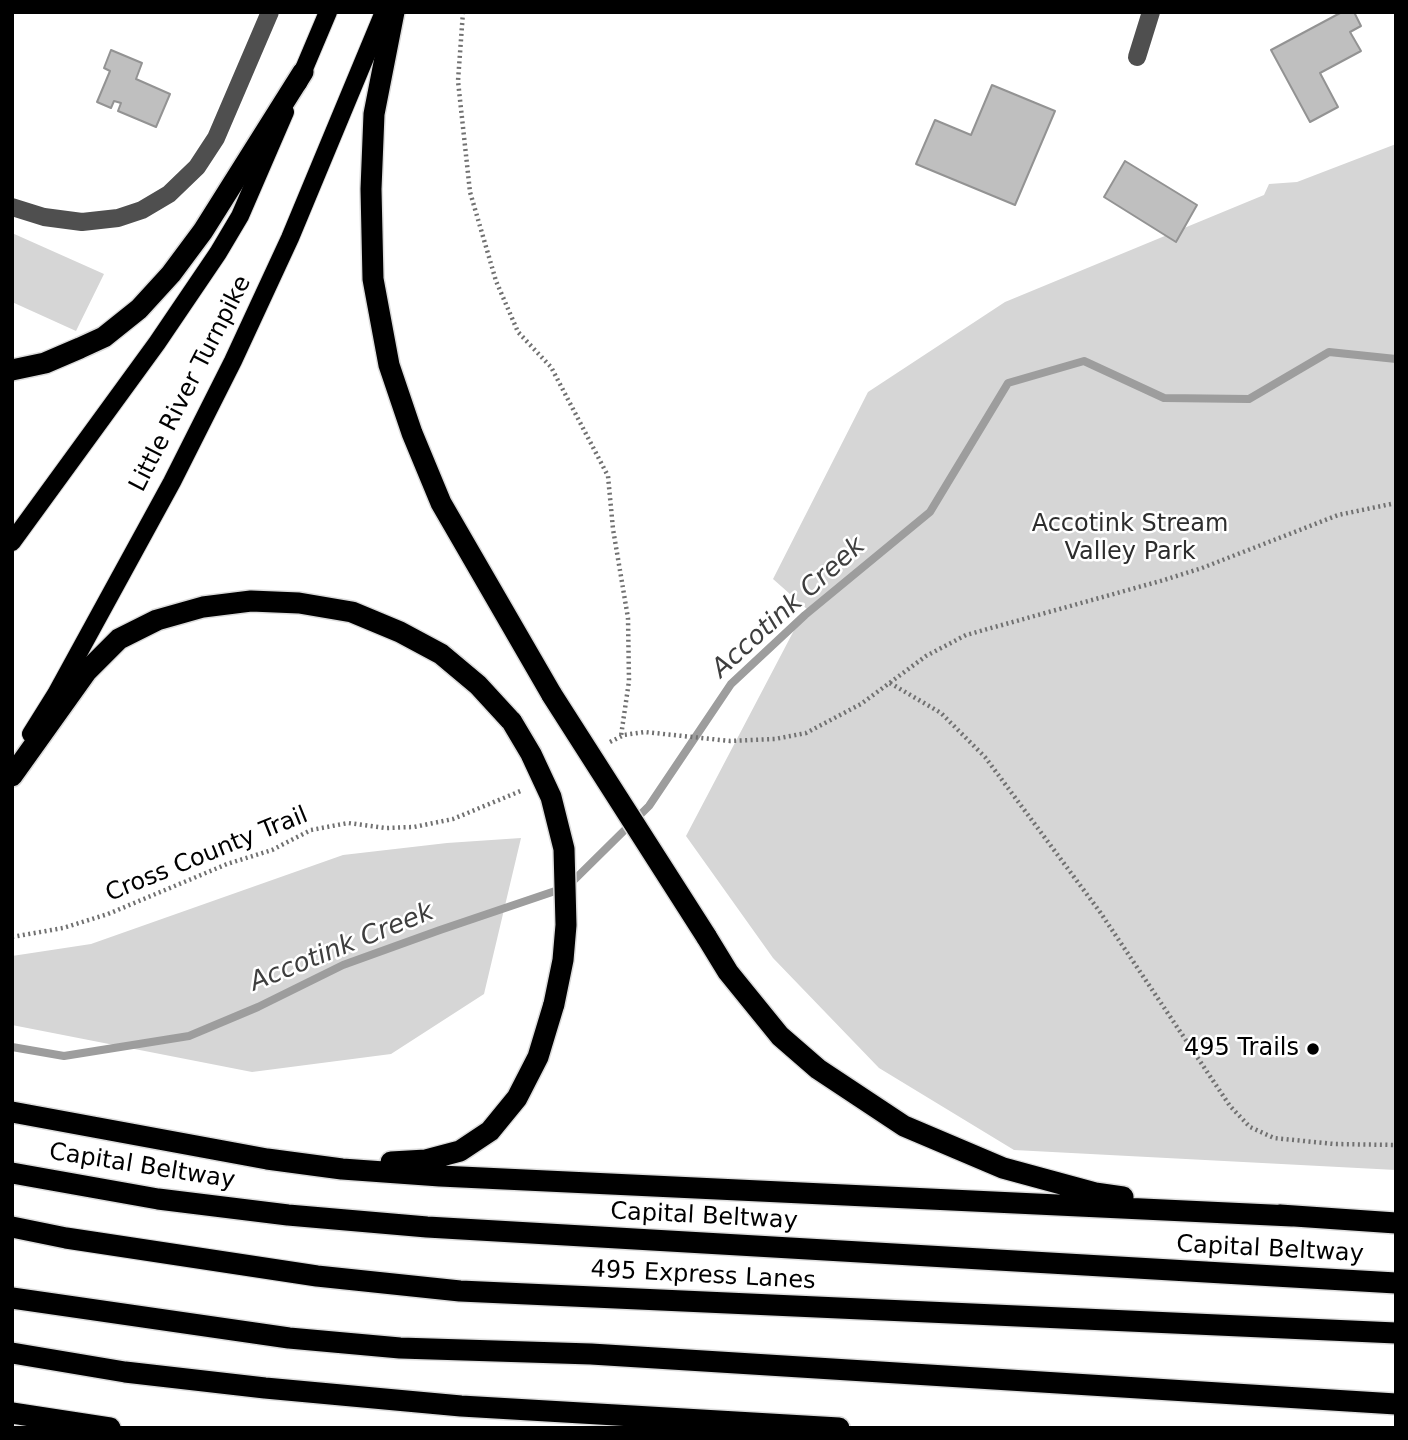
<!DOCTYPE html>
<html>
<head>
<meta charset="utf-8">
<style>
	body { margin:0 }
	#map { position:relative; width:1408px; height:1440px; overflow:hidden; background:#fff; font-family:"DejaVu Sans",sans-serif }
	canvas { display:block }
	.frame { position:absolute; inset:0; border:14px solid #000; pointer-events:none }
</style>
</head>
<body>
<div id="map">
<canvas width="1408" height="1440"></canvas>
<div class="frame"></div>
</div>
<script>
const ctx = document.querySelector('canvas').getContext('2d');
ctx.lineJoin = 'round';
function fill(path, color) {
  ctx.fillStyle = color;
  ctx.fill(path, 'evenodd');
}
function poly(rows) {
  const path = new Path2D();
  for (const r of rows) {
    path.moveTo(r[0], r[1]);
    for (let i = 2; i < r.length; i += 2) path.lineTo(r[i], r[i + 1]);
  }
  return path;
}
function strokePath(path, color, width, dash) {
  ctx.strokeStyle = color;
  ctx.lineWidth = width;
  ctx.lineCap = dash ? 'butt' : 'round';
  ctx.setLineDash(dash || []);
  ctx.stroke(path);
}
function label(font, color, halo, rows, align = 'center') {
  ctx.font = font + ' "DejaVu Sans",sans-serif';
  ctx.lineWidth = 5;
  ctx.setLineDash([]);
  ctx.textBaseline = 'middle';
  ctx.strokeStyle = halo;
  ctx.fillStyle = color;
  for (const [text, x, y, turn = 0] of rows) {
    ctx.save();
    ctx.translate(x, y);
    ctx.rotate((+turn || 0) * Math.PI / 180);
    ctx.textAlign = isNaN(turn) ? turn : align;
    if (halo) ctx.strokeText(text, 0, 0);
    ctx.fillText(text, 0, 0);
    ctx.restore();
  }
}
const green = poly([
	[1396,144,1396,1170,1014,1150,879,1068,773,958,686,836,801,617,808,610,773,579,868,392,1005,302,1264,195,1269,184,1297,182],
	[12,233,104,274,76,331,12,302],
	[521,838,484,994,391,1054,252,1072,12,1025,12,956,91,944,343,855,447,843]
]);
const stream = poly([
	[12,1047,64,1056,189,1036,258,1007,343,965,440,930,567,887,649,806,731,684,805,615,930,512,1008,383,1084,361,1164,398,1249,399,1329,352,1396,359]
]);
const building = poly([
	[1342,12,1354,12,1361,26,1350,32,1361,51,1320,73,1338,107,1310,122,1271,50,1342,12],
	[111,50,142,63,136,79,170,94,156,127,118,111,121,103,114,101,111,108,97,102,110,71,104,68,111,50],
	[992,85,1055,111,1015,205,916,164,935,120,971,135,992,85],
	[1125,161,1197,205,1176,242,1104,197,1125,161]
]);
const path = poly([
	[463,12,458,81,470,192,496,281,518,332,551,367,608,476,613,529,628,618,629,681,621,736],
	[890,683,941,713,985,757,1100,912,1230,1106,1250,1127,1274,1138,1334,1144,1396,1145],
	[610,742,624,735,645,732,730,741,775,739,806,733,861,704,926,656,966,635,1164,580,1202,568,1338,515,1396,503],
	[12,937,63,928,108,914,227,864,272,850,311,830,348,823,386,828,414,827,453,819,523,790]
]);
const minor = poly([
	[1137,57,1151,12],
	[12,207,44,217,82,222,118,218,142,210,169,194,197,167,216,138,270,12]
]);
const major = poly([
	[298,83,328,12],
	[12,542,157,343,218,253,240,216,285,112],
	[31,734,56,694,172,482,233,361,290,238,384,12]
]);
const highway = poly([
	[394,12,374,114,371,189,373,279,389,365,412,433,441,503,552,695],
	[12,370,45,363,80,348,104,337,139,309,171,274,203,231,303,72],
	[12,776,87,671,119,639,157,620,203,607,251,601,299,603,352,612,400,632,441,654,478,685,512,722],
	[706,936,728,972,780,1036,818,1069,904,1126,1003,1168,1095,1193,1123,1197],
	[12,1112,267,1159,342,1169,440,1176,1292,1216],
	[391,1162,426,1160,460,1151,490,1131,517,1098,538,1057,554,1004],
	[12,1173,158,1199,288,1215,427,1227,1396,1283],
	[1280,1215,1396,1223],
	[12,1227,66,1238,317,1276,460,1291,1396,1333],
	[12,1298,289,1338,400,1348,591,1354,1396,1404],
	[12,1353,125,1372,265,1388,461,1406,839,1428],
	[12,1413,110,1428]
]);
const highwayBridge = poly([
	[552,695,706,936],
	[512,722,531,754,551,797,564,849,566,925,563,960,554,1004]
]);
const markers = [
	[1313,1049,7,"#000"]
];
const streetNames = [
	["Little River Turnpike",191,384,-63],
	["Cross County Trail",207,855,-22],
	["Capital Beltway",142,1167,9],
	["Capital Beltway",704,1217,3],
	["Capital Beltway",1270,1250,3],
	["495 Express Lanes",703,1276,3]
];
const parkNames = [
	["Accotink Stream",1130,525],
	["Valley Park",1130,553]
];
const poiNames = [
	["495 Trails",1299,1049]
];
const waterNames = [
	["Accotink Creek",789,608,-42],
	["Accotink Creek",342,948,-22]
];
fill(green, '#d6d6d6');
strokePath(stream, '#9d9d9d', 8);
fill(building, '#bfbfbf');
strokePath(building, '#939393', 2);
strokePath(major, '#dbdbdb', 20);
strokePath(highway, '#dbdbdb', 24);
strokePath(path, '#717171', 4.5, [2, 3.5]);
strokePath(minor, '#4f4f4f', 18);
strokePath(major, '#000', 18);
strokePath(highway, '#000', 21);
strokePath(highwayBridge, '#dbdbdb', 24, []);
strokePath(highwayBridge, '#000', 21);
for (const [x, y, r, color] of markers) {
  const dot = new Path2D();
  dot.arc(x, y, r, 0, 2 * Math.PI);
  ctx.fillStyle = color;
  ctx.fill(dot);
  strokePath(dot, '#fff', 2.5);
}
label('24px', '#000', '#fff', streetNames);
label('24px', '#2d2d2d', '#fff', parkNames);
label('24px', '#000', '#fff', poiNames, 'right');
label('italic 26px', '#3e3e3e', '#fff', waterNames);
</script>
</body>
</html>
